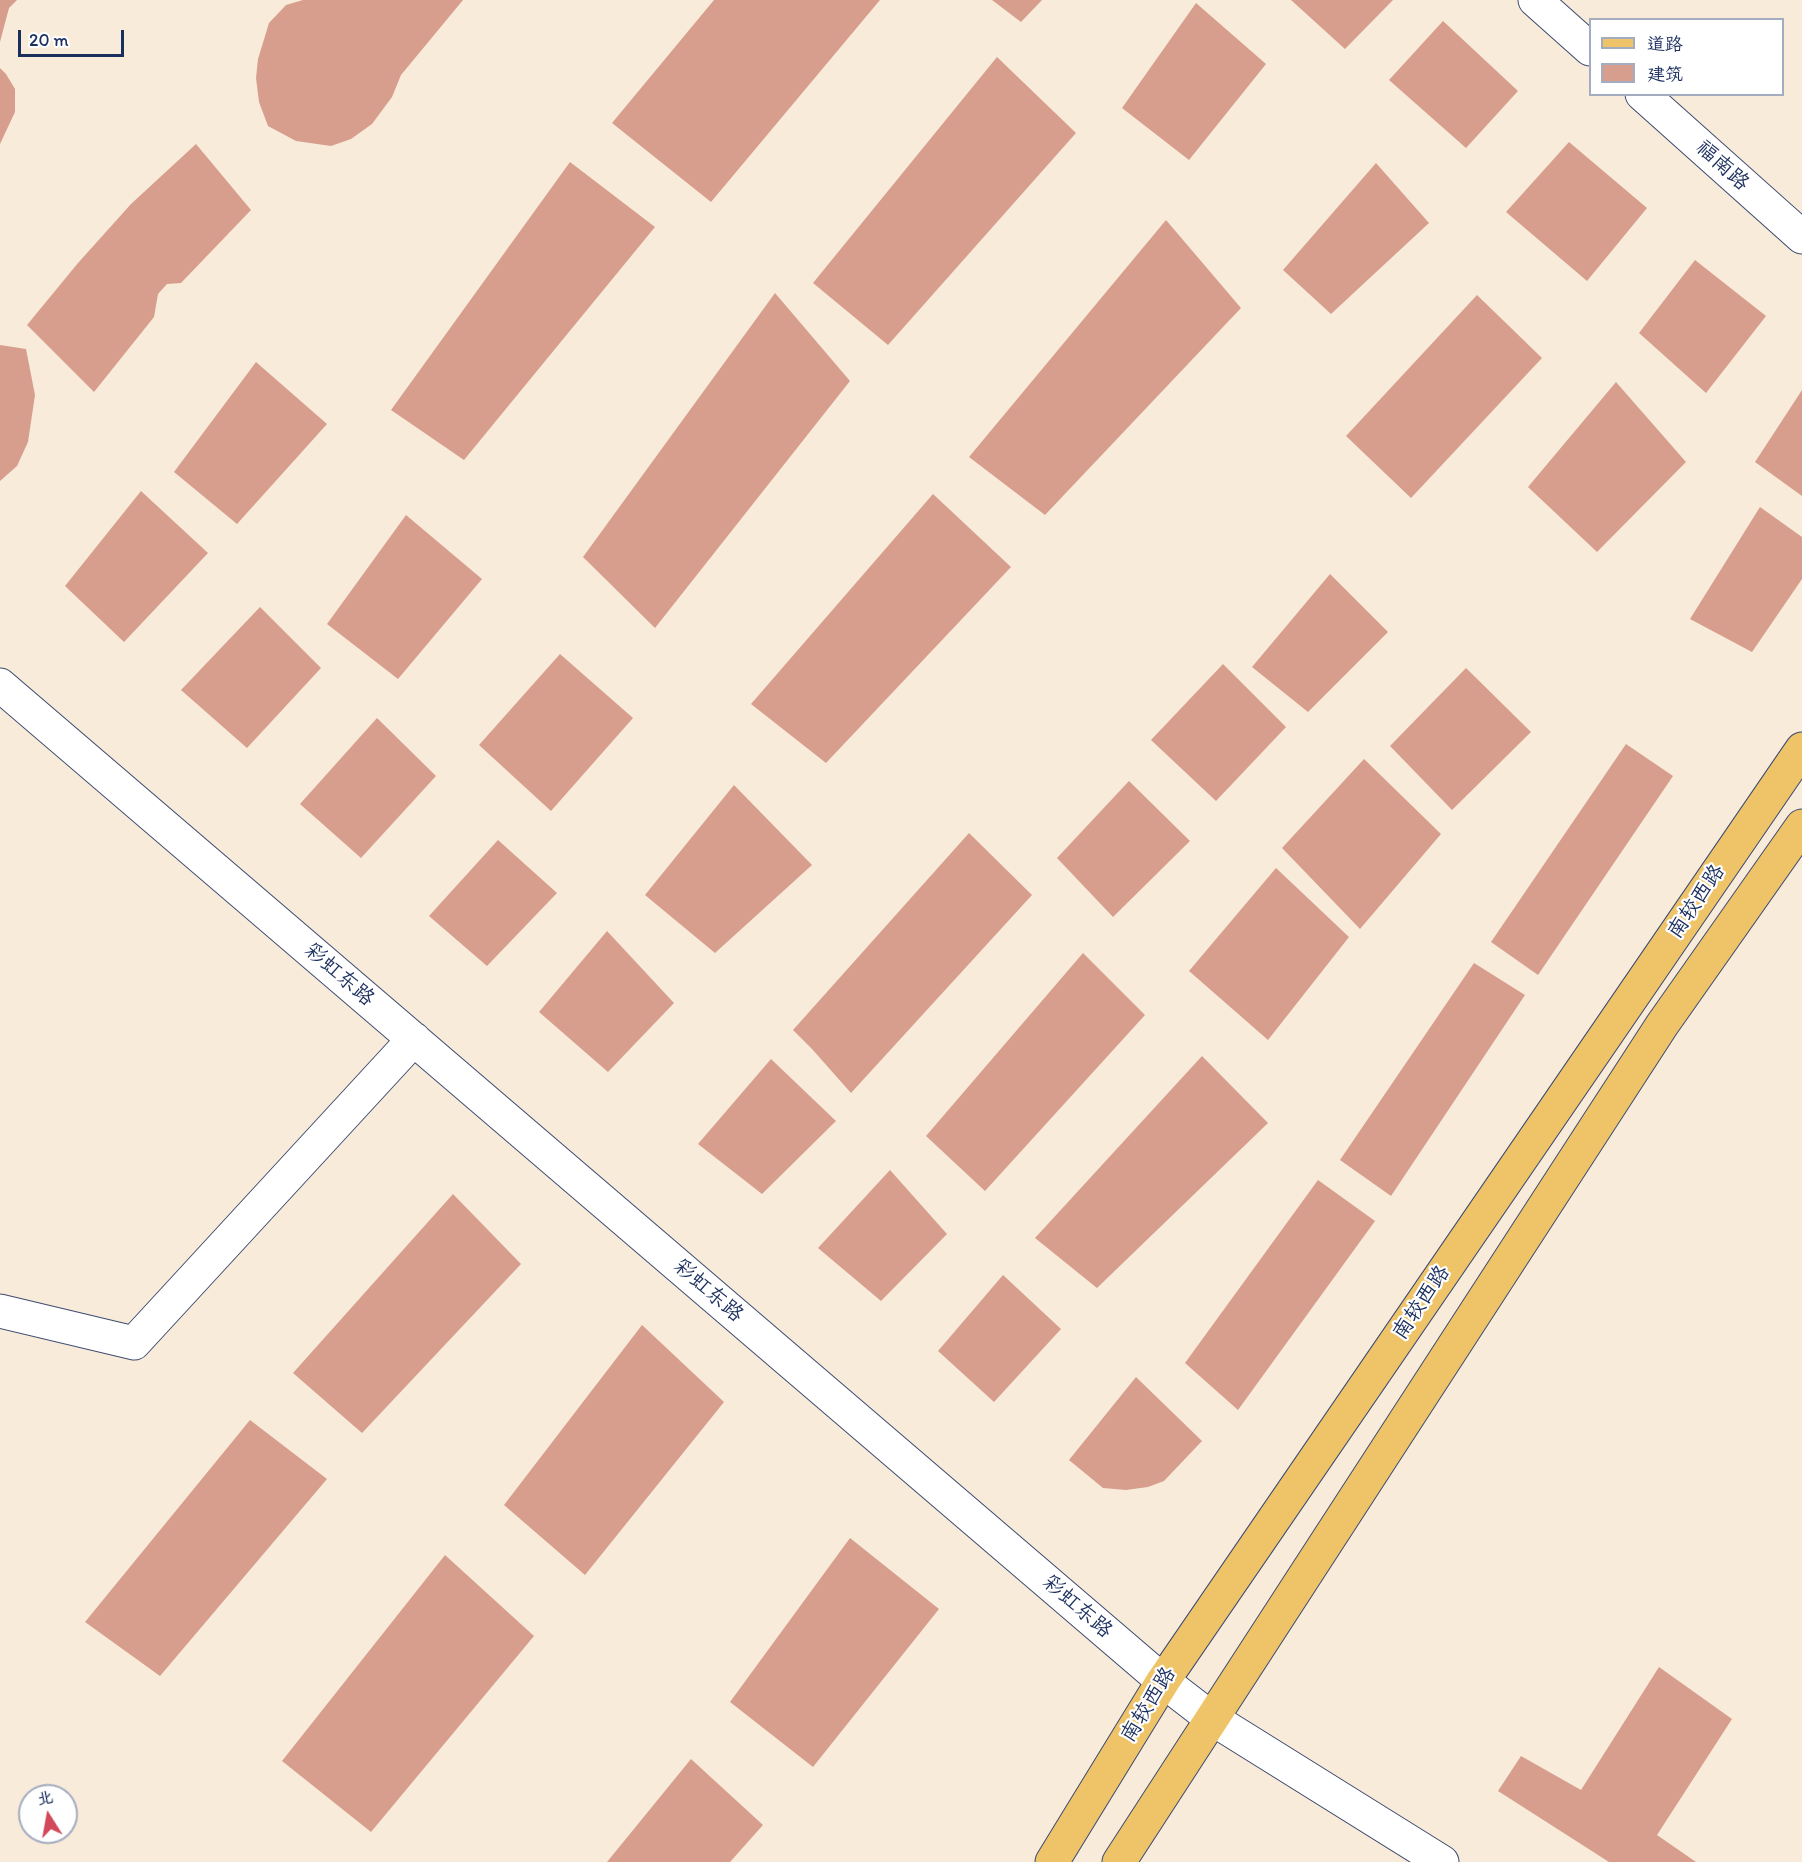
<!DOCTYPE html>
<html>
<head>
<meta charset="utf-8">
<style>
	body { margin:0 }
	#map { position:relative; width:1802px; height:1862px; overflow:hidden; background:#f8ebd9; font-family:Itim,"LXGW WenKai TC",sans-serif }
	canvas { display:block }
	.legend { position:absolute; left:1589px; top:18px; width:195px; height:78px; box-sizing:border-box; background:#fff; border:2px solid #a4acbf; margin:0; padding:8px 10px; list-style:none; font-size:18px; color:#1b2f5e }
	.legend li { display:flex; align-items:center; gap:12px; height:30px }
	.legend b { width:30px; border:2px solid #a4acbf }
	.north { position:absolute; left:18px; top:1784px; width:60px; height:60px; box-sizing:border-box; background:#fff; border:2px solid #a4acbf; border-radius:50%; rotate:349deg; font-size:16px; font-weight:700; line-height:24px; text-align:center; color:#1b2f5e }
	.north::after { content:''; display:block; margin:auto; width:21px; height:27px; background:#d1495b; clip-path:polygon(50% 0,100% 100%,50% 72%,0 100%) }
	.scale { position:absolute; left:18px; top:30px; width:106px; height:27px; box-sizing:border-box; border:3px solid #1b2f5e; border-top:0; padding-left:8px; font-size:18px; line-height:21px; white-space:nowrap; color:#1b2f5e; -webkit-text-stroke:4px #fff; paint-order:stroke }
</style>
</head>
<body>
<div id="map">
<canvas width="1802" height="1862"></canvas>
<ul class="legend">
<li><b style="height:8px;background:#efc469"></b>道路</li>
<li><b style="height:16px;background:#d89e8d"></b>建筑</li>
</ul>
<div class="north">北</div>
<div class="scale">20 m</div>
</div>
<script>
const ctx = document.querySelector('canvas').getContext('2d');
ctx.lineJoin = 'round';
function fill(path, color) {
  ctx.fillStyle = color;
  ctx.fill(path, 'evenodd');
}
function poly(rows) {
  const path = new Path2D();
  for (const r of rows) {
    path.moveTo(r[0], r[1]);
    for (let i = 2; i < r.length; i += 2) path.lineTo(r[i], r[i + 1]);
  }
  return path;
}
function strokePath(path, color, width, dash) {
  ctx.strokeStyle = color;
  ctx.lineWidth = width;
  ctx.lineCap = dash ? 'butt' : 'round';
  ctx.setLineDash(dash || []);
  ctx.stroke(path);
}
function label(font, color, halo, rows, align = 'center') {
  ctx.font = font + ' Itim,"LXGW WenKai TC",sans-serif';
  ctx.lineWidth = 4.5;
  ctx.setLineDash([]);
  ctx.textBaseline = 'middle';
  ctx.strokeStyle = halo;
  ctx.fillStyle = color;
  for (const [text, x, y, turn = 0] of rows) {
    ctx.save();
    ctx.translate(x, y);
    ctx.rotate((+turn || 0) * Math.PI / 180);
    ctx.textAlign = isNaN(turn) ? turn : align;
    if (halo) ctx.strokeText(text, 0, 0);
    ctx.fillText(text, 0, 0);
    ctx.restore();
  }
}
const building = poly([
	[0,0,17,0,9,8,0,42],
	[303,0,463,0,401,75,392,97,372,124,351,139,331,146,296,141,268,126,259,102,256,78,258,59,269,23,286,5],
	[714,0,880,0,711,202,612,123],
	[992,0,1042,0,1021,22],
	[1291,0,1393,0,1345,49],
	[1196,3,1266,64,1189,160,1122,108],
	[1443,21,1518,91,1466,148,1389,80],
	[997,57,1076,133,888,345,813,283],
	[0,68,6,74,15,89,15,112,0,144],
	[1569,142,1647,208,1587,281,1506,212],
	[196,144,251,210,181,283,167,284,158,294,154,317,94,392,27,325,78,263,131,204],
	[570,162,655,227,464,460,391,410],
	[1376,163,1429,223,1331,314,1283,270],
	[1166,220,1241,308,1045,515,969,457],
	[1695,260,1766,316,1706,393,1639,333],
	[775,293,850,381,655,628,583,557],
	[1477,295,1542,358,1411,498,1346,436],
	[0,345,26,349,35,395,28,442,17,466,0,481],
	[256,362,327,424,237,524,174,472],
	[1616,382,1686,462,1597,552,1528,487],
	[1802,390,1802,496,1755,462],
	[141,491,208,553,124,642,65,586],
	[933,494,1011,567,826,763,751,704],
	[1760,507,1802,537,1802,579,1752,652,1690,619],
	[406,515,482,579,398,679,327,624],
	[1330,574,1388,632,1308,712,1252,667],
	[260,607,321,668,247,748,181,690],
	[560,654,633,718,551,811,479,745],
	[1223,664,1286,727,1216,801,1151,740],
	[1466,668,1531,732,1452,810,1390,746],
	[377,718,436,776,361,858,300,804],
	[1626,744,1673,776,1538,975,1491,942],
	[1364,759,1441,834,1360,929,1282,848],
	[1129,781,1190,841,1113,917,1057,858],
	[734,785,812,865,715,953,645,895],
	[969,833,1032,895,851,1093,812,1049,793,1030],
	[498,840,557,893,487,966,429,916],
	[1276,868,1349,937,1268,1040,1189,971],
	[607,931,674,1003,608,1072,539,1012],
	[1083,953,1145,1015,985,1191,926,1136],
	[1474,963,1525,995,1391,1196,1340,1160],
	[1202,1056,1268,1123,1097,1288,1035,1238],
	[771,1059,836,1121,762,1194,698,1144],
	[890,1170,947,1234,881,1301,818,1248],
	[1318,1180,1375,1221,1238,1410,1185,1363],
	[453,1194,521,1264,362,1433,293,1373],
	[1003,1275,1061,1329,994,1402,938,1351],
	[642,1325,724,1402,585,1575,504,1505],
	[1136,1377,1202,1441,1164,1481,1148,1487,1126,1490,1103,1488,1069,1460],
	[250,1420,327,1479,160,1676,85,1622],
	[850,1538,939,1609,813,1767,730,1702],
	[445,1555,534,1636,371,1832,282,1761],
	[1659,1667,1732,1719,1657,1835,1696,1862,1609,1862,1498,1791,1521,1756,1581,1790],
	[691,1759,763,1825,730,1862,607,1862]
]);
const minor = poly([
	[1535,0,1590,49],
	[1642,94,1802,237],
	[0,685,1163,1681,1211,1718,1442,1862],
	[0,1311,134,1343,414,1039]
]);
const major = poly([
	[1052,1862,1163,1681,1802,749],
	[1119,1862,1662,1025,1802,826]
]);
const streetNames = [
	["福南路",1722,166,42],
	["南较西路",1697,902,-56],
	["彩虹东路",339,975,41],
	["彩虹东路",708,1291,41],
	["南较西路",1422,1303,-56],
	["彩虹东路",1077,1607,41],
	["南较西路",1149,1705,-58]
];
fill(building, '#d89e8d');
strokePath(minor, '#3c4b70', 35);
strokePath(major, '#3c4b70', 35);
strokePath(minor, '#fff', 33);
strokePath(major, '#efc469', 33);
label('21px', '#1b2f5e', '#fff', streetNames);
</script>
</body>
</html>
